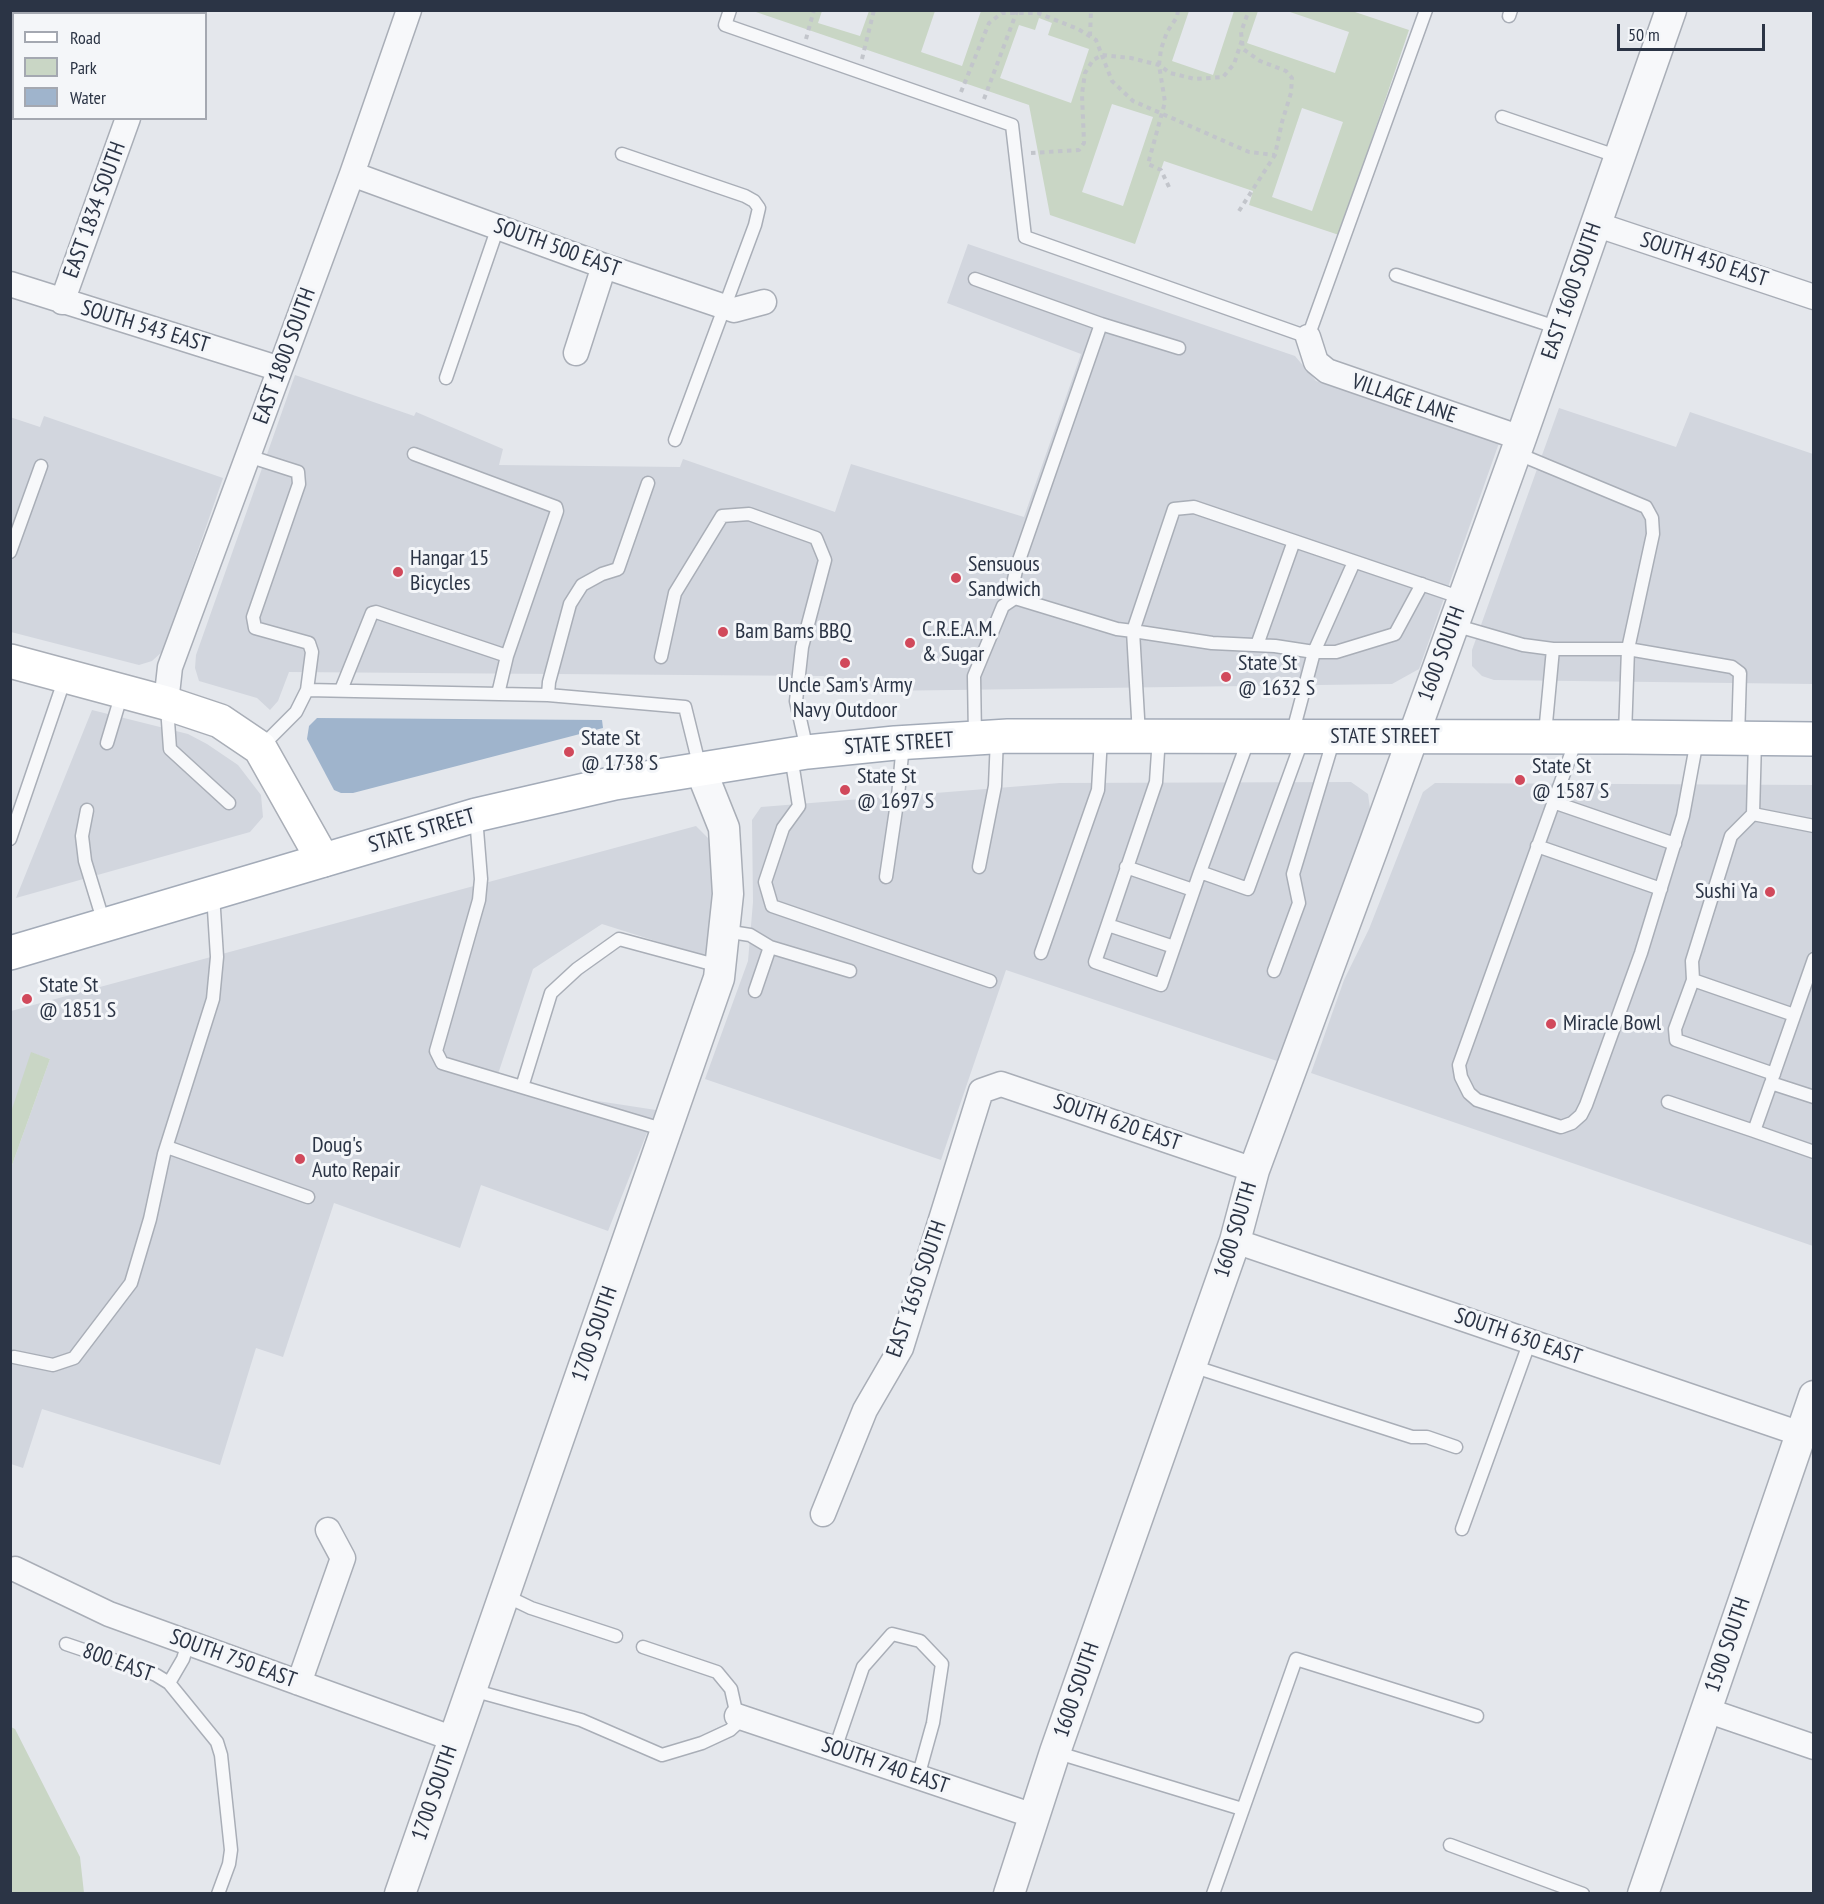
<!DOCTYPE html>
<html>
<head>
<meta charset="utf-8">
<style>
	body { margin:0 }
	#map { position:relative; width:1824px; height:1904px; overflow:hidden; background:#e4e7ec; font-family:"PT Sans Narrow",sans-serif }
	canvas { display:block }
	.frame { position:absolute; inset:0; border:12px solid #2b3445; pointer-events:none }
	.legend { position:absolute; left:12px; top:12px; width:195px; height:108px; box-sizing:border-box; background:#f4f6f9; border:2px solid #a4a8b1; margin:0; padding:8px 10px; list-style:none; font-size:18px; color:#2b3445 }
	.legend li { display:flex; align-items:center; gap:12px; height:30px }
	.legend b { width:30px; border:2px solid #a4a8b1 }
	.scale { position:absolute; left:1617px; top:24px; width:148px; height:27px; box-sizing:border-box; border:3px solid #2b3445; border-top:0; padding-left:8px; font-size:18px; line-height:21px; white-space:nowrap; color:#2b3445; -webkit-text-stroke:4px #f4f6f9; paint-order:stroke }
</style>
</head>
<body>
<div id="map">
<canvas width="1824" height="1904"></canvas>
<div class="frame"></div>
<ul class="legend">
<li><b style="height:8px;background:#fff"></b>Road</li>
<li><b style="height:16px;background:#c9d6c5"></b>Park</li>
<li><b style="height:16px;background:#9fb4cc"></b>Water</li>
</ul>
<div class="scale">50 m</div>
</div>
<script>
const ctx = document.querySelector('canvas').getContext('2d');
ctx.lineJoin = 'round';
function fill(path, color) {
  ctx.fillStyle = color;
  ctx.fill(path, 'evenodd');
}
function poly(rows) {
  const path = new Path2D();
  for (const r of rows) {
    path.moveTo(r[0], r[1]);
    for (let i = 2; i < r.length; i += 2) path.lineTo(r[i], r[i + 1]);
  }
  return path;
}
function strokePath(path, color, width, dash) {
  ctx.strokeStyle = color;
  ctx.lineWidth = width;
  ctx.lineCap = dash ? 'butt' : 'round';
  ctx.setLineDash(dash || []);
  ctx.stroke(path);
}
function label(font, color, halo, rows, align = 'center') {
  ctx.font = font + ' "PT Sans Narrow",sans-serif';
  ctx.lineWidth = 6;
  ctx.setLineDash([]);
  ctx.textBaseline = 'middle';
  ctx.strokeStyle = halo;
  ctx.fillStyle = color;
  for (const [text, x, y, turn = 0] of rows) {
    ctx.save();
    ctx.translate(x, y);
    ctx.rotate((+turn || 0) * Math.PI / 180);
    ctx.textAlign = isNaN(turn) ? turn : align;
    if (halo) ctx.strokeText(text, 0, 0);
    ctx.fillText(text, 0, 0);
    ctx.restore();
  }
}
const built = poly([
	[968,244,1295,356,1316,381,1499,443,1419,669,1392,684,879,691,823,676,289,672,278,701,270,710,257,698,199,681,195,668,196,655,295,375,414,416,416,412,503,449,499,465,680,467,683,459,835,512,851,464,1024,517,1081,354,947,303],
	[1559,408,1676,447,1690,412,1813,454,1813,684,1494,680,1482,676,1472,666,1472,650],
	[44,416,223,478,163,651,152,661,139,665,11,632,10,417,40,427],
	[92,710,188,734,207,744,238,765,261,795,263,817,250,832,16,898],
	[1351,782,1368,794,1371,816,1280,1062,1006,970,941,1160,705,1079,748,961,753,902,752,820,761,807,1060,783],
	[1435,783,1813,785,1813,1246,1311,1073,1344,980,1369,929,1423,792],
	[696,826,710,840,714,880,709,958,602,924,533,969,498,1074,578,1098,656,1110,608,1231,481,1185,460,1248,334,1203,283,1357,256,1348,220,1465,42,1409,23,1468,11,1464,11,1168,50,1059,32,1053,11,1114,11,1011]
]);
const green = poly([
	[753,11,822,11,818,23,860,36,869,11,935,11,921,52,962,66,981,11,1189,11,1172,61,1213,75,1234,11,1258,11,1247,43,1335,73,1349,32,1287,11,1352,11,1409,30,1339,235,1249,205,1253,191,1164,161,1135,244,1050,215,1029,105],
	[1039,18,1052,23,1048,35,1089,49,1071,103,1000,78,1019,25,1035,30],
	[1112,104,1153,117,1123,206,1082,192],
	[1302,108,1343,122,1312,211,1272,197],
	[31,1052,50,1059,11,1168,11,1112],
	[11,1727,15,1729,80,1857,84,1893,11,1893]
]);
const water = poly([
	[317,718,602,720,603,728,353,793,341,793,334,790,307,739,309,726]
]);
const path = poly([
	[1090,36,1091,10],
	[806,39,814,10],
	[862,59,874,10],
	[961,92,989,23,1002,13,1038,13,1078,29,1096,40,1112,81,1133,101,1249,152,1275,155],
	[984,99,1017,11],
	[1031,153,1079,150,1084,143,1082,94,1085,73,1093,60,1102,55,1131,58,1159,65,1170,73,1195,79,1223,77,1234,64,1242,40],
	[1169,187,1161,170,1148,164,1165,102,1159,65,1161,49,1167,32,1177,17,1178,10],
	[1239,211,1275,155,1282,122,1291,93,1292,78,1286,71,1260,61,1243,49,1241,32,1249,10]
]);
const service = poly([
	[730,10,725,25,1012,125,1025,237,1308,337,1426,10],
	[1509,16,1511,10],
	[1502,117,1619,157],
	[622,154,745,196,754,201,759,208,755,225,675,440],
	[1396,275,1559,328],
	[975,279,1101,324,1017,566,1009,602],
	[1101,324,1179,348],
	[446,378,498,227],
	[1516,453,1646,507,1652,518,1653,534,1628,649,1625,735],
	[414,454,556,507,557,511,507,656,498,694],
	[248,456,298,472,299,484,253,617,255,628,309,643,312,652,307,690],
	[10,552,41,466],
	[1454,625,1523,645,1553,649,1628,649,1732,667,1740,673,1738,738],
	[1257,645,1294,541],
	[661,657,675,593,722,516,749,514,816,538,825,560,802,647,796,701,807,750],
	[341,690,372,613,376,612,507,656],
	[548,695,549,682,570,604,582,585,602,574,618,569,648,483],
	[167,707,170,749,229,803],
	[1545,734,1553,649],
	[1139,735,1133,631,1212,643,1275,646,1314,652,1336,652,1395,634,1422,584],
	[1292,735,1314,652,1354,562],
	[975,737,974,676,1003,606,1015,598,1117,629,1133,631,1174,509,1194,507,1462,598],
	[1159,737,1156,782,1095,962,1161,985,1200,872],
	[1249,738,1200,872,1248,889,1303,738],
	[1576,740,1459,1065,1461,1077,1469,1093,1477,1100,1561,1127,1572,1123,1581,1115,1586,1105,1641,953,1683,816,1697,740],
	[107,743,122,693],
	[261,747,296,712,307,690,548,695,685,707,700,768],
	[791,756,799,806,783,828,765,882,772,906,990,981],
	[1553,802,1675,844],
	[87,810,82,836,85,861,104,923],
	[1753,814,1755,740],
	[476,817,481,879,479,900,436,1051,442,1063,665,1130],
	[10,839,65,678],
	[1537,846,1661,889],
	[979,867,995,786,997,738],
	[1126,867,1193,890],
	[886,877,898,796,903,744],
	[1108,925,1174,947],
	[725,931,750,935,770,947,850,971],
	[1041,953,1098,790,1101,738],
	[1274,971,1299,903,1293,874,1334,738],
	[1693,980,1675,1029,1676,1040,1774,1074],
	[755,991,770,947],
	[1794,1015,1693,980,1692,961,1731,836,1753,814,1814,826],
	[1772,1079,1814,959],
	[522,1087,551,993,577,969,619,939,719,966],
	[1814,1097,1771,1083,1754,1131,1814,1152],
	[1668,1102,1754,1131],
	[167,1147,308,1197],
	[14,1357,53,1365,74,1358,131,1283,150,1219,164,1154,213,999,217,957,213,894],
	[1192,1366,1412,1437,1427,1437,1456,1447],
	[1462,1529,1530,1341],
	[504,1595,531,1608,616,1636],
	[188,1643,183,1659,169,1683,217,1742,221,1755,231,1850,229,1864,218,1894],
	[66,1644,143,1670,156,1675,169,1683],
	[643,1647,717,1672,731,1689,737,1716],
	[472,1690,581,1720,662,1755,702,1743,730,1730,743,1718],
	[835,1749,863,1667,892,1634,920,1641,942,1664,933,1723,918,1777],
	[1055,1752,1242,1809],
	[1450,1845,1583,1894],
	[1213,1894,1296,1659,1477,1716]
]);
const minor = poly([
	[166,14,168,10],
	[352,174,604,266,734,310,764,302],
	[1595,224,1814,297],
	[10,284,280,369],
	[62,302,128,118],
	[1308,337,1316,362,1327,371,1521,438],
	[576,353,604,266],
	[166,703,170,667,352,174,409,10],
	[1235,1241,1801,1434,1814,1434],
	[823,1514,865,1410,901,1348,981,1091,1001,1084,1254,1170],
	[15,1569,109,1614,454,1739],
	[299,1683,343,1558,328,1530],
	[1706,1710,1814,1747],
	[737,1716,1034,1816]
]);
const tertiary = poly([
	[400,1894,719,978,728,894,724,828,700,768],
	[1009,1894,1055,1752,1235,1241,1254,1170,1374,845,1521,438,1671,10],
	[1643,1894,1814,1396]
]);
const secondary = poly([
	[10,661,166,703,220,721,260,748,323,860]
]);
const primary = poly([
	[10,953,476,815,615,783,807,752,895,743,1008,736,1625,737,1814,739]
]);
const markers = [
	[398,572,6,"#d1495b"],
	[956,578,6,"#d1495b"],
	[723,632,6,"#d1495b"],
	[910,643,6,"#d1495b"],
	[845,663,6,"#d1495b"],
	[1226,677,6,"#d1495b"],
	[569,752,6,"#d1495b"],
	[1520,780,6,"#d1495b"],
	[845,790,6,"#d1495b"],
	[1770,892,6,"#d1495b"],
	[27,999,6,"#d1495b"],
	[1551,1024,6,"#d1495b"],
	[300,1159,6,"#d1495b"]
];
const streetNames = [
	["EAST 1834 SOUTH",95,210,-70],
	["SOUTH 500 EAST",557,248,20],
	["SOUTH 450 EAST",1704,260,18],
	["EAST 1600 SOUTH",1572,291,-71],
	["SOUTH 543 EAST",145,327,17],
	["EAST 1800 SOUTH",285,356,-70],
	["VILLAGE LANE",1404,399,19],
	["1600 SOUTH",1442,654,-70],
	["STATE STREET",1385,737],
	["STATE STREET",899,744,-4],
	["STATE STREET",422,831,-16],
	["SOUTH 620 EAST",1117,1123,19],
	["1600 SOUTH",1236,1230,-73],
	["EAST 1650 SOUTH",917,1289,-71],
	["1700 SOUTH",595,1334,-71],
	["SOUTH 630 EAST",1518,1337,19],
	["1500 SOUTH",1728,1645,-71],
	["SOUTH 750 EAST",233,1659,20],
	["800 EAST",118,1663,20],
	["1600 SOUTH",1077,1690,-71],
	["SOUTH 740 EAST",885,1766,19],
	["1700 SOUTH",435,1793,-71]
];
const poiNames = [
	["Hangar 15",410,559],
	["Bicycles",410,584],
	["Sensuous",968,565],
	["Sandwich",968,590],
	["C.R.E.A.M.",922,630],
	["& Sugar",922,655],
	["Bam Bams BBQ",735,632],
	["State St",1238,664],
	["@ 1632 S",1238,689],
	["Uncle Sam's Army",845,686,"center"],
	["Navy Outdoor",845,711,"center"],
	["State St",581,739],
	["@ 1738 S",581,764],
	["State St",1532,767],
	["@ 1587 S",1532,792],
	["State St",857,777],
	["@ 1697 S",857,802],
	["Sushi Ya",1758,892,"right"],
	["State St",39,986],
	["@ 1851 S",39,1011],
	["Miracle Bowl",1563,1024],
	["Doug's",312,1146],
	["Auto Repair",312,1171]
];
fill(built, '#d2d6de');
fill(green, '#c9d6c5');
fill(water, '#9fb4cc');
strokePath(service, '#a9aeb7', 15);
strokePath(minor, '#a9aeb7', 27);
strokePath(tertiary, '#a9aeb7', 33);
strokePath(secondary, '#a9aeb7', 36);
strokePath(primary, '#a3abb8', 36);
strokePath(path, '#c2c5cb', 4, [4.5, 4.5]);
strokePath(service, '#f7f8fa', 12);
strokePath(minor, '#f7f8fa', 24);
strokePath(tertiary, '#f7f8fa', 30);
strokePath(secondary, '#fff', 33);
strokePath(primary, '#fff', 33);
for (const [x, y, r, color] of markers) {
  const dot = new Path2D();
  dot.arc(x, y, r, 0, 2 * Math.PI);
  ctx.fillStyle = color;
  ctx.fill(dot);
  strokePath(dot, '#f4f6f9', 2);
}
label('22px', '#2b3445', '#f4f6f9', streetNames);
label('22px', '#2b3445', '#f4f6f9', poiNames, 'left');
</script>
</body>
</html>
